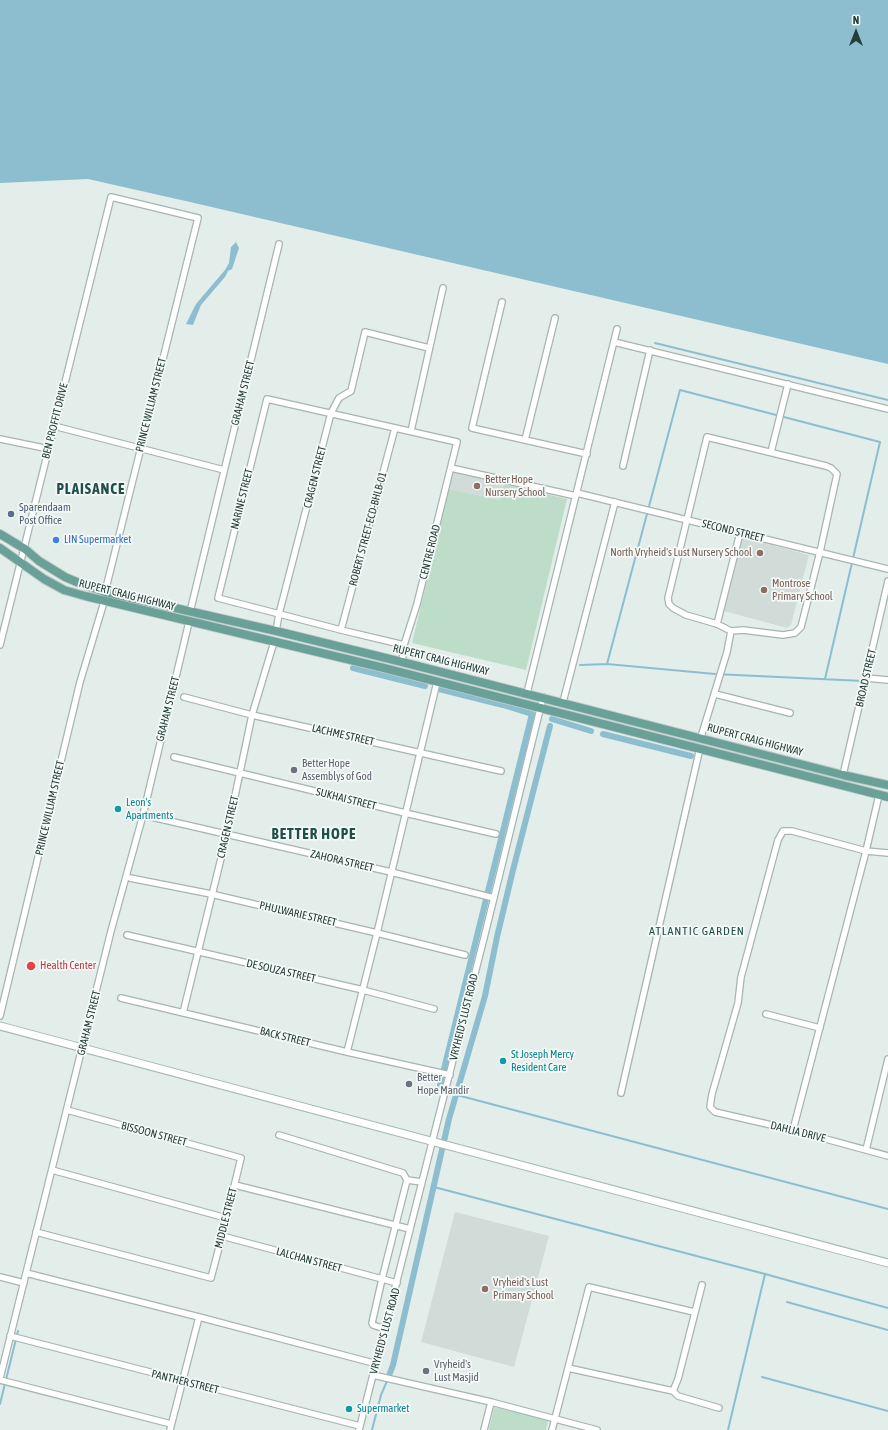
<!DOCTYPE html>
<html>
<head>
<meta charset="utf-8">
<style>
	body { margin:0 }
	#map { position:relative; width:888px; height:1430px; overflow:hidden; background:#e3ede9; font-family:"Asap Condensed",sans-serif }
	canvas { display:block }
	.north { position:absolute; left:836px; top:12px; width:40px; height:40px; -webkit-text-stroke:3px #f4f9f7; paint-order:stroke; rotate:0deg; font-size:11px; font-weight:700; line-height:16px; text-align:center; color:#233d39 }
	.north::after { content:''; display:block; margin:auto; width:14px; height:18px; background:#233d39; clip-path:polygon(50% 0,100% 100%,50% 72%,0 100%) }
</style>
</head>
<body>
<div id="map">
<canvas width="888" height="1430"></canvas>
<div class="north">N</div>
</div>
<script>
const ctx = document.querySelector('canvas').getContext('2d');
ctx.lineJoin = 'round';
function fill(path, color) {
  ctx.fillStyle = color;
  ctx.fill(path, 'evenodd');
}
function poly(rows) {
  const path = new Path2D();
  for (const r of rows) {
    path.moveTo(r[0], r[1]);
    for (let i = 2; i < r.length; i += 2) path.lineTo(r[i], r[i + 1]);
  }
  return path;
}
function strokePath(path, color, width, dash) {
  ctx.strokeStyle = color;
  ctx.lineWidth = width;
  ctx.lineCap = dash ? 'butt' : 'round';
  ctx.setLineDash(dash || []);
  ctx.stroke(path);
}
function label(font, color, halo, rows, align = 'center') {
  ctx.font = font + ' "Asap Condensed",sans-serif';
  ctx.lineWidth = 3.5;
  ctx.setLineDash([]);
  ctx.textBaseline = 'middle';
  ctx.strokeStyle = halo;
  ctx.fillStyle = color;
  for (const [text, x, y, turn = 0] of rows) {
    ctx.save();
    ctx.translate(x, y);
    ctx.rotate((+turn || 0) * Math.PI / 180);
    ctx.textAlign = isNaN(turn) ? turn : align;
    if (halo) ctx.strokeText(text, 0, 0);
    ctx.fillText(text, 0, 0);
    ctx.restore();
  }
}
const built = poly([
	[453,472,504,484,500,500,449,489],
	[741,537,809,555,791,625,787,628,724,611],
	[455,1212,549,1236,514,1367,421,1342]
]);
const green = poly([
	[504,484,567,499,526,670,412,643,449,489,500,500],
	[494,1407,548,1420,546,1430,489,1430]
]);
const water = poly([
	[0,0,888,0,888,364,190,202,88,179,0,183],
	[236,242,239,248,232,269,228,271,225,277,201,305,193,325,186,324,196,304,225,270,229,263,231,247]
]);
const stream = poly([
	[655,343,888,400],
	[580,665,607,664],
	[825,679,880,442,680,390,607,664,715,674,863,681],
	[457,1095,888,1209],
	[434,1187,765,1274,888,1308],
	[787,1302,888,1330],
	[762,1377,888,1411],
	[0,1404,18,1331],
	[372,1430,381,1395,387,1381],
	[728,1430,765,1274]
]);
const canal = poly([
	[353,668,425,686],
	[439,689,503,705,532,714,440,1085],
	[552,719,591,731],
	[603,734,691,756],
	[390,1373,393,1365,449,1119,485,996,497,937,513,870,550,726]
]);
const minor = poly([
	[502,302,472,428,587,454],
	[614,342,888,409],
	[54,426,224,470],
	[411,431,443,288],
	[707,437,826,466,831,468,837,474,820,552,801,627,795,633,783,635,743,630,731,631,717,624,686,615,673,608,669,604,668,598,707,437],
	[0,439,49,449],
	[525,440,555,318],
	[771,452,788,384],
	[623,466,650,350],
	[451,468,576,496],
	[577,493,888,569],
	[190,612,279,244],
	[717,624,740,533],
	[341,630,395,428],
	[276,631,279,614,331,413,339,398,351,391,365,332,429,348],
	[0,645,111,197,198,218,105,592],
	[402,662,404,645,417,604,457,442,267,399,218,598,341,630,404,645],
	[866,678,888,680],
	[527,693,617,329],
	[715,694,790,713],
	[184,697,252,715,501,771],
	[563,702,615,502],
	[701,737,727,652,731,631],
	[174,757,405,813,496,834],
	[843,775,888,581],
	[143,815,391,872,494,898],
	[888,853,866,851,792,831,783,831,778,840,741,977,738,1003,712,1094,710,1107,715,1112,793,1130,888,1156],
	[130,878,211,894,377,933,465,955],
	[127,935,363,990,434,1009],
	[121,998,347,1052,450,1075],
	[183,1013,227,834,252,715,274,642],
	[766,1014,820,1028],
	[0,1016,80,682,104,602],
	[347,1052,377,933,437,682],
	[621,1093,700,748],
	[793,1130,866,851,879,795],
	[279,1135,403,1173,407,1180,422,1182],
	[866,1150,888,1059],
	[52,1170,226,1218],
	[235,1185,410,1229],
	[36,1232,211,1278,222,1236,241,1158,67,1110],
	[222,1236,397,1283],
	[26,1273,199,1317,377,1364],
	[0,1277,24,1283],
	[385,1329,373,1325,372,1323,382,1279,407,1180],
	[10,1336,360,1426],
	[568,1368,673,1391,678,1396,719,1408],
	[373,1375,491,1402,597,1430],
	[0,1378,111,931,143,815,189,622],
	[0,1380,171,1424],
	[673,1391,678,1379,702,1285],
	[170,1430,199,1317],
	[359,1430,487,926,543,697],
	[484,1430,491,1402],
	[552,1430,589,1287,694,1312]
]);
const secondary = poly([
	[0,1026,888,1263]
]);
const primary = poly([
	[0,534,25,549,39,561,65,577,79,583,105,592,276,631,402,662,843,775,888,785],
	[0,548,44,579,64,590,85,596,384,668,888,797]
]);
const markers = [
	[477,486,4,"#8d6e63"],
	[11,514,4,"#5c6f8a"],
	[56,540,4,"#3f7fe0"],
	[760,553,4,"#8d6e63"],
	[764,590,4,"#8d6e63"],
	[294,770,4,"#6b7280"],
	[118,809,4,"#0f9aa8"],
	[31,966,5,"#e0444e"],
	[503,1061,4,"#0f9aa8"],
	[409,1084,4,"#6b7280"],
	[485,1289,4,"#8d6e63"],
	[426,1371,4,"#6b7280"],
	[349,1409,4,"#0f9aa8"]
];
const streetNames = [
	["GRAHAM STREET",243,393,-76],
	["PRINCE WILLIAM STREET",151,405,-76],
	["BEN PROFFIT DRIVE",55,421,-76],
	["CRAGEN STREET",315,477,-76],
	["NARINE STREET",242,499,-76],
	["ROBERT STREET-ECD-BHLB-01",368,529,-75],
	["SECOND STREET",733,531,14],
	["CENTRE ROAD",430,552,-76],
	["RUPERT CRAIG HIGHWAY",127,595,14],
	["RUPERT CRAIG HIGHWAY",441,660,14],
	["BROAD STREET",866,678,-77],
	["GRAHAM STREET",168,709,-76],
	["LACHME STREET",343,735,13],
	["RUPERT CRAIG HIGHWAY",755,740,15],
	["SUKHAI STREET",346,799,14],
	["PRINCE WILLIAM STREET",50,808,-77],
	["CRAGEN STREET",228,827,-77],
	["ZAHORA STREET",342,861,13],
	["PHULWARIE STREET",298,914,13],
	["DE SOUZA STREET",281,971,13],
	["VRYHEID'S LUST ROAD",464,1017,-76],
	["GRAHAM STREET",89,1023,-76],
	["BACK STREET",285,1037,14],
	["DAHLIA DRIVE",798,1132,14],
	["BISSOON STREET",154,1134,15],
	["MIDDLE STREET",226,1218,-76],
	["LALCHAN STREET",309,1260,15],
	["VRYHEID'S LUST ROAD",385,1331,-75],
	["PANTHER STREET",185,1382,14]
];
const educationNames = [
	["Better Hope",485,480],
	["Nursery School",485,493],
	["North Vryheid's Lust Nursery School",752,553,"right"],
	["Montrose",772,584],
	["Primary School",772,597],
	["Vryheid's Lust",493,1283],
	["Primary School",493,1296]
];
const serviceNames = [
	["Sparendaam",19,508],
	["Post Office",19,521]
];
const shopNames = [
	["LIN Supermarket",64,540]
];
const worshipNames = [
	["Better Hope",302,764],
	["Assemblys of God",302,777],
	["Better",417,1078],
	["Hope Mandir",417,1091],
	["Vryheid's",434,1365],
	["Lust Masjid",434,1378]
];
const cultureNames = [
	["Leon's",126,803],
	["Apartments",126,816],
	["St Joseph Mercy",511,1055],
	["Resident Care",511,1068],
	["Supermarket",357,1409]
];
const healthNames = [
	["Health Center",40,966]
];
const neighbourhoodNames = [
	["ATLANTIC GARDEN",697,931]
];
const districtNames = [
	["PLAISANCE",91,489],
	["BETTER HOPE",314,834]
];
fill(built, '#d1dcd8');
fill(green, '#bdddc9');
fill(water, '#8dbed0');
strokePath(stream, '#8dbed0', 2);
strokePath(canal, '#8dbed0', 6);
strokePath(minor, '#a6b5b1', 8);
strokePath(secondary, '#a2b8b2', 9);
strokePath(primary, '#c1c9c8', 10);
strokePath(minor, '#fff', 5.5);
strokePath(secondary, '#fff', 7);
strokePath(primary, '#69a198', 8);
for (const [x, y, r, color] of markers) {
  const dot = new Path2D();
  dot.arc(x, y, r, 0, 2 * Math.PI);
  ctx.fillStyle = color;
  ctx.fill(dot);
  strokePath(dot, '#f4f9f7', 1.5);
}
label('11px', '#233d39', '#f4f9f7', streetNames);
label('11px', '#785e54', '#f4f9f7', educationNames, 'left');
label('11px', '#4e5e75', '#f4f9f7', serviceNames, 'left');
label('11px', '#366cbe', '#f4f9f7', shopNames, 'left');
label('11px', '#5b616d', '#f4f9f7', worshipNames, 'left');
label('11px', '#0d838f', '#f4f9f7', cultureNames, 'left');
label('11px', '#be3a42', '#f4f9f7', healthNames, 'left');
ctx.letterSpacing = '1px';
label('12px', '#204f49', '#f4f9f7', neighbourhoodNames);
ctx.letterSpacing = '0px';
ctx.letterSpacing = '1px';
label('bold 15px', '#204f49', '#f4f9f7', districtNames);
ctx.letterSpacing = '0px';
</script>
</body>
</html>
